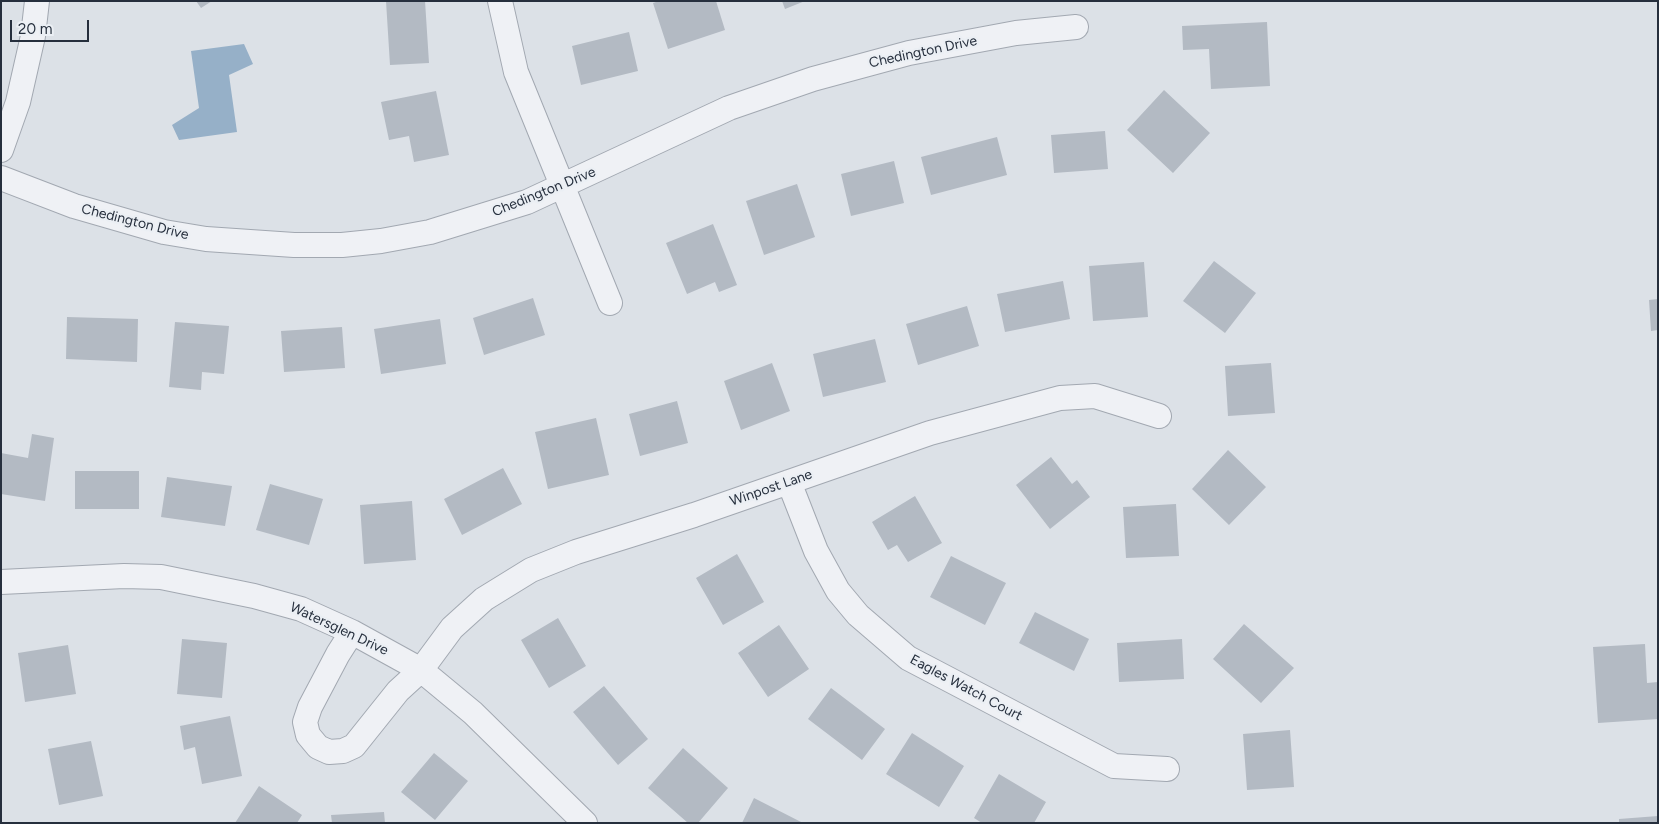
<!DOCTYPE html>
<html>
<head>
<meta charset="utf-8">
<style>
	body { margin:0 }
	#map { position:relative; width:1659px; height:824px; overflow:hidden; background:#dce1e7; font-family:Figtree,sans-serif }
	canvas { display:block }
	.frame { position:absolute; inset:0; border:2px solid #262f3d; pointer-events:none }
	.scale { position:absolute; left:10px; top:20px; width:79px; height:22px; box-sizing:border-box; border:2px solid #262f3d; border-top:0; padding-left:6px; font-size:15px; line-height:18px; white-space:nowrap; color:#262f3d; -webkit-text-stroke:4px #ebeff4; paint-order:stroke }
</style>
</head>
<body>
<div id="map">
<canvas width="1659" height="824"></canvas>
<div class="frame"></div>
<div class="scale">20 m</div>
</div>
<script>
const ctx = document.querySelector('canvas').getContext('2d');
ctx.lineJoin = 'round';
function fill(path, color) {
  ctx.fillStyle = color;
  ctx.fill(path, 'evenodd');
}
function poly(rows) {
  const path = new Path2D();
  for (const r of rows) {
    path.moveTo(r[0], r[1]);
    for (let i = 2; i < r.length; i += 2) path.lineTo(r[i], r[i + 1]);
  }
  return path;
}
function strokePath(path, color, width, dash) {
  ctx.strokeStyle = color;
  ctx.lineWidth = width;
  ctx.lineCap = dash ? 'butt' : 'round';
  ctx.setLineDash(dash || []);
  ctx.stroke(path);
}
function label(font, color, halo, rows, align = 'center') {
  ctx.font = font + ' Figtree,sans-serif';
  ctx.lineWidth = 4.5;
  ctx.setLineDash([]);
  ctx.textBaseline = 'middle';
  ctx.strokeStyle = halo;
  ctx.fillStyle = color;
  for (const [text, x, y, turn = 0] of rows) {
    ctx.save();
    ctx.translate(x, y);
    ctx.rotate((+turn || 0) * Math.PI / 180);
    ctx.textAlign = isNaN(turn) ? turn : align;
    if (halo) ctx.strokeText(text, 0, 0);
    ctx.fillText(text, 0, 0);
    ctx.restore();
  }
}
const water = poly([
	[244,44,253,64,229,75,237,132,179,140,172,125,199,108,191,51]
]);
const building = poly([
	[196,1,212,1,201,8],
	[386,1,425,1,429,63,390,65],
	[659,1,716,1,725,30,668,49,653,3],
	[782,1,805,1,785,9],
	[1267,22,1270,86,1211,89,1209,49,1183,50,1182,26],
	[629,32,638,71,581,85,572,46],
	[1164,90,1210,133,1173,173,1127,130],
	[436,91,449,155,414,162,409,136,389,140,381,102],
	[1105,131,1108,169,1054,173,1051,135],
	[997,137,1007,175,931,195,921,157],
	[894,161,904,203,851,216,841,174],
	[797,184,815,237,764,255,746,201],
	[713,224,737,285,719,292,715,282,687,294,666,243],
	[1214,261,1256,293,1225,333,1183,301],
	[1144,262,1148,317,1093,321,1089,266],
	[1063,281,1070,319,1005,332,997,294],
	[533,298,545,335,484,355,473,318],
	[1658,299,1658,330,1651,331,1649,300],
	[967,306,979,346,918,365,906,324],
	[67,317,138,319,137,362,66,359],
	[440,319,446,364,381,374,374,329],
	[175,322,229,326,224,374,202,372,201,390,169,387],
	[342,327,345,368,284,372,281,331],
	[875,339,886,382,823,397,813,354],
	[772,363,790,411,741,430,724,381],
	[1271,363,1275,413,1228,416,1225,366],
	[677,401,688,443,640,456,629,414],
	[596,418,609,475,548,489,535,432],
	[32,434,54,438,45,501,1,494,1,453,28,458],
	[1228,450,1266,487,1229,525,1192,489],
	[1051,457,1072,484,1077,480,1090,497,1050,529,1016,485],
	[503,468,522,504,462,535,444,499],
	[75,471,139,471,139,509,75,509],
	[167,477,232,486,225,526,161,517],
	[270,484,323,499,309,545,256,530],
	[915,496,942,543,908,562,897,545,888,550,872,522],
	[412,501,416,560,364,564,360,505],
	[1176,504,1179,556,1126,558,1123,507],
	[737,554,764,602,723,625,696,578],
	[951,556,1006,583,985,625,930,597],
	[1035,612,1089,639,1074,671,1019,643],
	[558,618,586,666,549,688,521,640],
	[1244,624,1294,668,1261,703,1213,659],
	[779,625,809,669,768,697,738,653],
	[182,639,227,643,222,698,177,694],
	[1182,639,1184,679,1119,682,1117,643],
	[1645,644,1647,683,1658,682,1658,719,1598,723,1593,647],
	[68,645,76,694,25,702,18,653],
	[604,686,648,739,618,765,573,712],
	[831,688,885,729,862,760,808,719],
	[230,716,242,776,202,784,195,747,184,750,180,726],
	[1290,730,1294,787,1247,790,1243,734],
	[912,733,964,766,939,807,886,774],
	[91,741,103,796,59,805,48,749],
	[683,748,728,788,698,823,688,823,648,788],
	[434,753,468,781,435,820,401,792],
	[999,774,1046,802,1034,823,982,823,974,818],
	[259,786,302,815,297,823,235,823],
	[754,798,803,823,742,823],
	[384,812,385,823,332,823,331,815],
	[1658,816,1658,823,1619,823,1619,819]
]);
const street = poly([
	[500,1,516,72,610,303],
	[1,150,18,102,33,36,37,1],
	[1,178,74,206,164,232,206,239,294,245,342,245,381,241,430,232,527,202,729,108,813,79,909,53,1016,33,1076,27],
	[789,482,816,551,838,591,858,615,908,658,1114,766,1167,769],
	[1,582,124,576,161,577,254,596,301,609,352,632,421,670,473,713,585,823],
	[352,632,338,654,310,707,305,722,308,735,318,747,329,752,343,751,354,746,398,691,421,670,452,628,484,599,531,570,576,552,694,515,930,433,1060,398,1095,396,1159,416]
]);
const streetNames = [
	["Chedington Drive",923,52,-12],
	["Chedington Drive",544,192,-22],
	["Chedington Drive",135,222,14],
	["Winpost Lane",771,488,-19],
	["Watersglen Drive",339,629,25],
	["Eagles Watch Court",966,688,28]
];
fill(water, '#96b0c8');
fill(building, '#b3bac3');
strokePath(street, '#a2a8b1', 26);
strokePath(street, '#eff1f5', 24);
label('14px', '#262f3d', '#ebeff4', streetNames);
</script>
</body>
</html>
